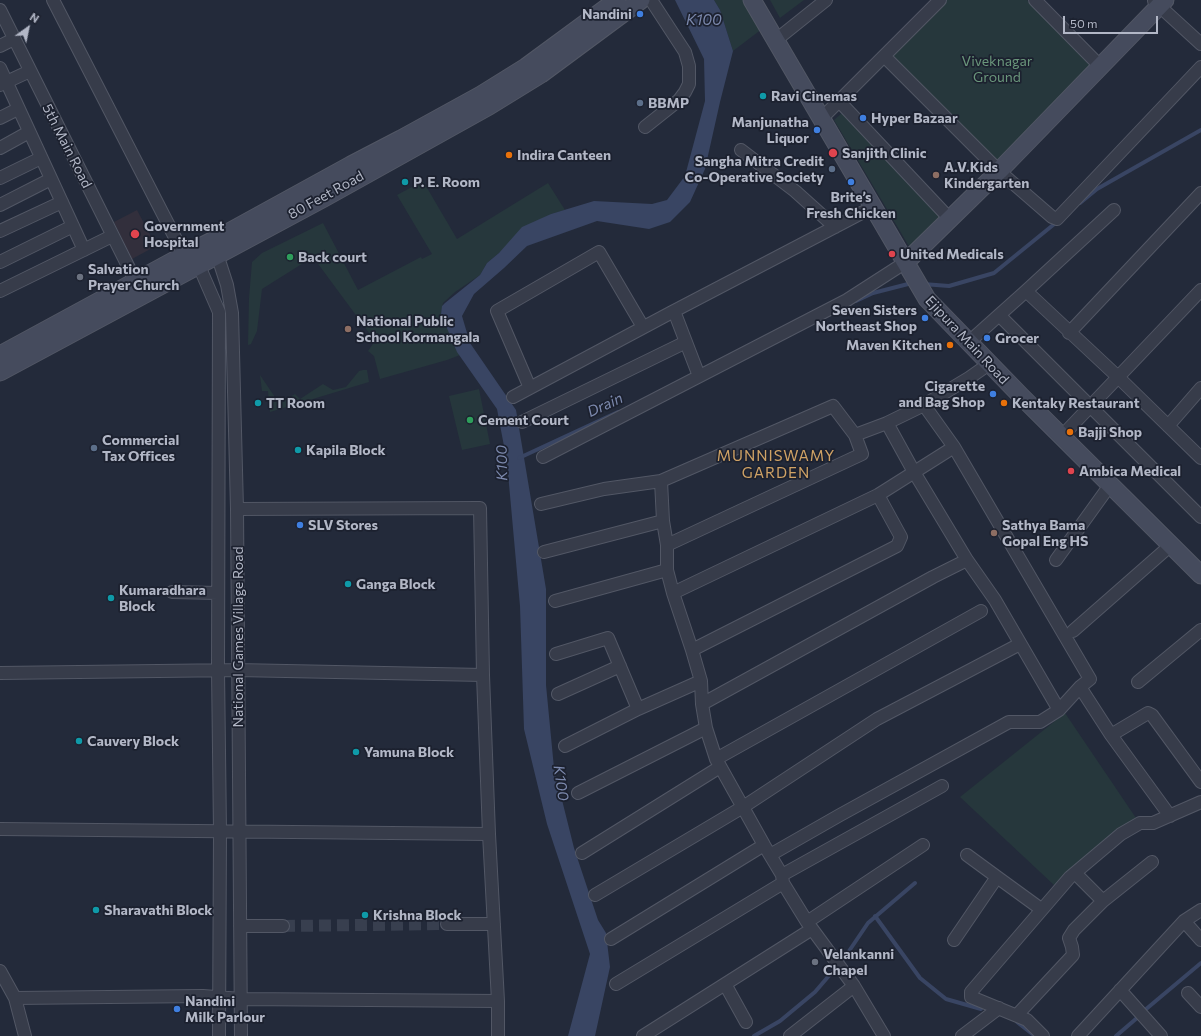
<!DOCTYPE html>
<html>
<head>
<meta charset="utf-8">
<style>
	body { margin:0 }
	#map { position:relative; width:1201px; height:1036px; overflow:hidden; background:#232a3a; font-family:Commissioner,sans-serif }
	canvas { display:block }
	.north { position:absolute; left:8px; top:8px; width:40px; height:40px; -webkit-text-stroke:3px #1c212f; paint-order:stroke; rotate:33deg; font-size:11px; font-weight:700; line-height:16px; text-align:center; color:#b2b7c6 }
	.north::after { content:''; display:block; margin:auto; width:14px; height:18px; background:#b2b7c6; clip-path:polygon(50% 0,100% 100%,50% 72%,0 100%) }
	.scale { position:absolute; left:1063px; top:16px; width:95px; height:18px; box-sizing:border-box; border:2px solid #b2b7c6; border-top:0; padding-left:5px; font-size:12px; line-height:14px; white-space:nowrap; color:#b2b7c6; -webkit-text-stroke:3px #1c212f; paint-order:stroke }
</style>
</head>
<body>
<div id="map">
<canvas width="1201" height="1036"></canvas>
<div class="north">N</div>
<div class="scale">50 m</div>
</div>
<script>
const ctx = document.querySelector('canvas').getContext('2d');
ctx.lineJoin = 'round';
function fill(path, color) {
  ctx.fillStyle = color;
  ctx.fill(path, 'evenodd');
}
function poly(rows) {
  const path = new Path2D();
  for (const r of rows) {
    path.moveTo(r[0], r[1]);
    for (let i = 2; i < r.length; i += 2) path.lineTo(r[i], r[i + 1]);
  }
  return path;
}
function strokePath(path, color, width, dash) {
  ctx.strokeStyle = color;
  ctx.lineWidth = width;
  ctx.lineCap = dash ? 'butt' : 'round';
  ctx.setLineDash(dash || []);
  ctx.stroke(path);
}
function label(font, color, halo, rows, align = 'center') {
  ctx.font = font + ' Commissioner,sans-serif';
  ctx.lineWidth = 3.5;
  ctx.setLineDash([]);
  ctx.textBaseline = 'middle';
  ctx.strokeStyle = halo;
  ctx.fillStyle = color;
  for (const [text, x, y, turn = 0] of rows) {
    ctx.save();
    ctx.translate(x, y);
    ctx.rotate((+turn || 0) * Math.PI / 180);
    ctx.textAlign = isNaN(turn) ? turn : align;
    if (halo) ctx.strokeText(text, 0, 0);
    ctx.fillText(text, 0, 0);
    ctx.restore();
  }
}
const medical = poly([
	[137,210,156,246,132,259,114,222]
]);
const green = poly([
	[714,0,744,0,762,29,733,51,720,10],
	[770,0,804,0,780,18],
	[943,0,1027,0,1094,65,999,167,884,56],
	[842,113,942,218,910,248,834,120],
	[423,181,457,239,548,183,565,210,551,214,499,253,487,263,480,275,455,292,443,303,441,314,460,355,447,360,380,379,374,356,368,351,375,341,313,257,262,289,257,331,251,344,248,345,249,298,252,262,262,253,323,223,358,290,421,257,422,259,432,254,397,195],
	[363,370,367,370,369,382,270,412,268,391,262,391,260,375,279,403,295,394,300,399,323,384,333,390,346,387,359,371],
	[479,389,490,444,462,450,449,396],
	[1065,713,1136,818,1055,886,960,797]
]);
const water = poly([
	[675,0,714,0,720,10,733,51,720,102,705,169,690,202,670,222,649,229,597,221,527,246,504,268,474,294,462,316,470,343,516,410,546,589,546,685,554,768,574,848,598,920,606,933,610,967,595,1036,568,1036,590,954,547,824,524,729,520,606,507,462,497,409,457,352,441,314,442,306,445,303,480,275,487,263,499,253,522,227,551,214,594,201,652,204,667,200,685,176,705,101,704,59]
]);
const stream = poly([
	[1080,203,1097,189,1201,130],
	[923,284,949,286,994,273,1058,221],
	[856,301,873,293,912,283],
	[519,458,618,412],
	[875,916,920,978,946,999,981,1009],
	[1145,1010,1201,963],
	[1017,1022,1035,1036],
	[754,1036,780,1021,815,992,845,957,868,923,915,883],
	[1116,1036,1137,1018]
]);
const streetTunnel = poly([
	[283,926,447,924]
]);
const street = poly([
	[53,0,184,255],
	[1035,0,1100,66],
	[1154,1,1201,44],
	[0,10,136,282],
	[776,40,826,0],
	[0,46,14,39],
	[884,56,999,171,1052,217,1057,219,1201,67],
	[0,68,84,250],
	[0,85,30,71],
	[839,101,950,219],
	[0,118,18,109],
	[821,119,940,0],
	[645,127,679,100,685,92,689,84,689,66,685,52,651,0],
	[0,148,29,132],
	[741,150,795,191,835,227],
	[0,178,41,158],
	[0,205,51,179],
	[0,231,62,202],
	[215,248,227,285,232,313,237,509,241,1036],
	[196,259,219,312,218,670,220,832,219,1036],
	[0,262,73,226],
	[0,291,112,236],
	[1026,291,1118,377,1201,458],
	[999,315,1201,517],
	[1069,333,1201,193],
	[969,342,1026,291,1114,210],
	[699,376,674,311,873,207],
	[530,388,497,311,599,252,643,327],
	[513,397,674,311],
	[522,422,686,342],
	[887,423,914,472,967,560,995,600,1059,710],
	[1168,426,1201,388],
	[1061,437,1201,290],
	[543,457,847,300,906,262],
	[661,481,663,521,667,545,667,570,673,593,692,650,701,681,702,704,706,728,716,759,764,845,782,875,783,883,807,922,854,986,884,1036],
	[541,504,604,489,661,481,833,406,855,435,887,423,924,405,969,378,989,364],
	[237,509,480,508,483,675],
	[667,545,862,454,855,435],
	[544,552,663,521],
	[1056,560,1110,485],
	[172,592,218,593],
	[673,593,878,495,954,447],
	[555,601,667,570],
	[1073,631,1171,545],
	[692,650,897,546,901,537,878,495],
	[556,654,608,638,638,709],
	[0,673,237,670,483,675,489,834,498,1001,498,1036],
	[1138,682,1201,630],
	[1080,687,1111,735,1148,713,1152,715,1201,782],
	[558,694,620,666],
	[702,704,933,577,967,560],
	[1111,735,1170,816],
	[565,746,638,709,701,681],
	[716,759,981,611],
	[578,793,706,728],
	[0,829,489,834],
	[582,853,720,767],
	[770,855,840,815,1009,722,1040,722,1059,710,1080,687,1090,679,954,447,924,405],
	[1075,873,1103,901],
	[782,875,942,786],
	[997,877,1041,909],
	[595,895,743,807,877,719,1020,644],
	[1184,921,1201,940],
	[807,922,923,845],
	[447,924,494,924],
	[240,926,283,926],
	[611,939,764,845],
	[954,940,997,877,967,855],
	[0,971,15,998,25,1036],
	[616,984,783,883],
	[725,984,746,1022],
	[1120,990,1161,1036],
	[1188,993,1201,1007],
	[15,998,203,996,241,999,498,1001],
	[1017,1015,1073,955,1072,947,1069,938,1074,930,1103,901,1152,862],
	[643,1036,812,929],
	[790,1036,854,986],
	[962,1036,999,1008],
	[1043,1036,1027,1020,971,997,971,992,1070,877,1121,834,1140,823,1153,823,1201,802],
	[1078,1036,1184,921,1201,910]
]);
const secondary = poly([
	[752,0,927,299,1021,396,1201,575],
	[906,262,999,171,1165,0],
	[0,355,186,254,220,237,351,165,401,139,481,95,526,67,617,0],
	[0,372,324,198,489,106,541,74,641,0]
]);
const markers = [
	[640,14,4,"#3f7fe0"],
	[763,96,4,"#0f9aa8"],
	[640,103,4,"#5c6f8a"],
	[863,118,4,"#3f7fe0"],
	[817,130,4,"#3f7fe0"],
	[833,153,5,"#e0444e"],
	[509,155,4,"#e8710a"],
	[832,169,4,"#5c6f8a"],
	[936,175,4,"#8d6e63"],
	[405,182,4,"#0f9aa8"],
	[851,182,4,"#3f7fe0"],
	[135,234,5,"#e0444e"],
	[892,254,4,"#e0444e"],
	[290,257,4,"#2e9e5b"],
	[80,277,4,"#6b7280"],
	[925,318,4,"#3f7fe0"],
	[348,329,4,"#8d6e63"],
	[987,338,4,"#3f7fe0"],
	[950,345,4,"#e8710a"],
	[993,394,4,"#3f7fe0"],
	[258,403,4,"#0f9aa8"],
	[1004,403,4,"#e8710a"],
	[470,420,4,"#2e9e5b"],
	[1070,432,4,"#e8710a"],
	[94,448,4,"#5c6f8a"],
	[298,450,4,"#0f9aa8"],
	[1071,471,4,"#e0444e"],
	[300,525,4,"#3f7fe0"],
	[994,533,4,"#8d6e63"],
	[348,584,4,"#0f9aa8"],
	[111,598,4,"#0f9aa8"],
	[79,741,4,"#0f9aa8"],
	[356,752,4,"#0f9aa8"],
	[96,910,4,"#0f9aa8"],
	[365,915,4,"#0f9aa8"],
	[815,962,4,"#6b7280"],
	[177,1009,4,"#3f7fe0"]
];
const poiNames = [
	["Nandini",632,14,"right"],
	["Ravi Cinemas",771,96],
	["BBMP",648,103],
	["Hyper Bazaar",871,118],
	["Manjunatha",809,122,"right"],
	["Liquor",809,138,"right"],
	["Sanjith Clinic",842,153],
	["Indira Canteen",517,155],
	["Sangha Mitra Credit",824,161,"right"],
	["Co-Operative Society",824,177,"right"],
	["A.V.Kids",944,167],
	["Kindergarten",944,183],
	["P. E. Room",413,182],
	["Brite’s",851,197,"center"],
	["Fresh Chicken",851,213,"center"],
	["Government",144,226],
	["Hospital",144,242],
	["United Medicals",900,254],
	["Back court",298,257],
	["Salvation",88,269],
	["Prayer Church",88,285],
	["Seven Sisters",917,310,"right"],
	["Northeast Shop",917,326,"right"],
	["National Public",356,321],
	["School Kormangala",356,337],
	["Grocer",995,338],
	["Maven Kitchen",942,345,"right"],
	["Cigarette",985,386,"right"],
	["and Bag Shop",985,402,"right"],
	["TT Room",266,403],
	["Kentaky Restaurant",1012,403],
	["Cement Court",478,420],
	["Bajji Shop",1078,432],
	["Commercial",102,440],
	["Tax Offices",102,456],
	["Kapila Block",306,450],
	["Ambica Medical",1079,471],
	["SLV Stores",308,525],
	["Sathya Bama",1002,525],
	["Gopal Eng HS",1002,541],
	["Ganga Block",356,584],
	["Kumaradhara",119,590],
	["Block",119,606],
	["Cauvery Block",87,741],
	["Yamuna Block",364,752],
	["Sharavathi Block",104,910],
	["Krishna Block",373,915],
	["Velankanni",823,954],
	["Chapel",823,970],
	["Nandini",185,1001],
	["Milk Parlour",185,1017]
];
const parkNames = [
	["Viveknagar",997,61],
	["Ground",997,77]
];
const streetNames = [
	["5th Main Road",67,146,63],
	["80 Feet Road",326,195,-29],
	["Ejipura Main Road",967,340,47],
	["National Games Village Road",238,637,-90]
];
const waterNames = [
	["K100",704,20],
	["Drain",605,405,-25],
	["K100",502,463,-91],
	["K100",561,783,82]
];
const neighbourhoodNames = [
	["MUNNISWAMY",776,456],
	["GARDEN",776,473]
];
fill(medical, '#322f3c');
fill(green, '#26373c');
fill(water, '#394563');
strokePath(stream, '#394563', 4);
strokePath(streetTunnel, '#383f4f', 12, [12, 6]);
strokePath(street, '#525765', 14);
strokePath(secondary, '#525765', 19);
strokePath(street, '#373c4a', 12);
strokePath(secondary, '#454b5d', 17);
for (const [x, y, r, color] of markers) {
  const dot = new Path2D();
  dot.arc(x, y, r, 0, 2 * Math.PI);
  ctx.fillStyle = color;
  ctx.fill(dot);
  strokePath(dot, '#1c212f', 1.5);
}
label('bold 14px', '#b2b7c6', '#1c212f', poiNames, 'left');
label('14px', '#6a967b', '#1c212f', parkNames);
label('14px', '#b2b7c6', '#1c212f', streetNames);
label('italic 15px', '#7c89ad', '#1c212f', waterNames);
ctx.letterSpacing = '1px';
label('15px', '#cfa265', '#1c212f', neighbourhoodNames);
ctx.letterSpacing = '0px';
</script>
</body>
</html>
